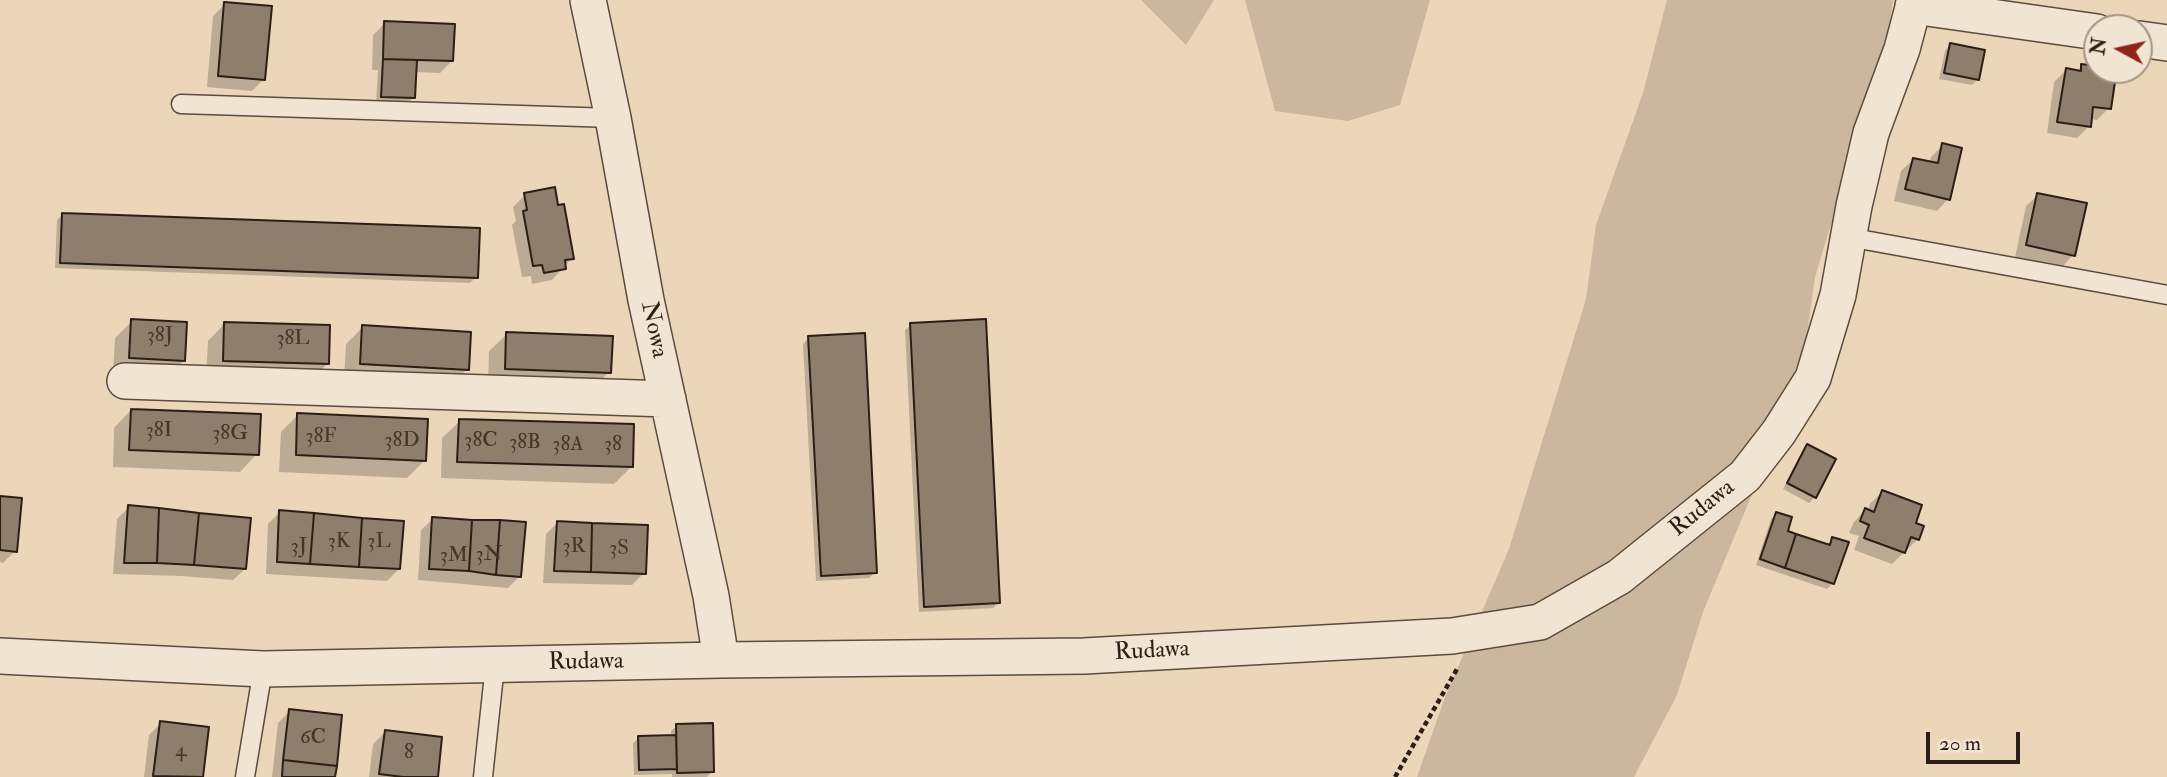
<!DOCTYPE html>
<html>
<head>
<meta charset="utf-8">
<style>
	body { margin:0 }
	#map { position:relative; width:2167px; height:777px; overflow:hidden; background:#ebd6b9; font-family:"IM FELL Double Pica",serif }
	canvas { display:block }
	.north { position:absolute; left:2083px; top:14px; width:70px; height:70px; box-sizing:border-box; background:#f2e4d2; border:2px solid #a29587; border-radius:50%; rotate:278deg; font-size:19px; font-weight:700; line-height:28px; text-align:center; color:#2a1e16 }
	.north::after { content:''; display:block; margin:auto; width:24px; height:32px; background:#8f2418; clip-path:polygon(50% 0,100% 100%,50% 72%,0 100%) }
	.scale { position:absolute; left:1926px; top:732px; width:94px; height:32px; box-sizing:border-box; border:4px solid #2a1e16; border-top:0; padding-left:9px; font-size:21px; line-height:24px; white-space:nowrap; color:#2a1e16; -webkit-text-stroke:5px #f2e4d2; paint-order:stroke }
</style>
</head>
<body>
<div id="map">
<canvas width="2167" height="777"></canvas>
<div class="north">N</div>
<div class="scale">20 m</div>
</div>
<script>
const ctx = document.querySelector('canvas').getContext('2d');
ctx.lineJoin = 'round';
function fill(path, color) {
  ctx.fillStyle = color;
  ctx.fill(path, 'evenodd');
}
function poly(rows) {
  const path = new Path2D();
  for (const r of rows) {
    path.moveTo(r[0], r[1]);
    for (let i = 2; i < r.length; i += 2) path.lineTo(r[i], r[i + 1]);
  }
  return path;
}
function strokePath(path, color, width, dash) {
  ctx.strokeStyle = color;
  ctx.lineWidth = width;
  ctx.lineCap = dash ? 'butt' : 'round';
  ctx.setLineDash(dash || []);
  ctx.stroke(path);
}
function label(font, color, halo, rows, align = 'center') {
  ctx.font = font + ' "IM FELL Double Pica",serif';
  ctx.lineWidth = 5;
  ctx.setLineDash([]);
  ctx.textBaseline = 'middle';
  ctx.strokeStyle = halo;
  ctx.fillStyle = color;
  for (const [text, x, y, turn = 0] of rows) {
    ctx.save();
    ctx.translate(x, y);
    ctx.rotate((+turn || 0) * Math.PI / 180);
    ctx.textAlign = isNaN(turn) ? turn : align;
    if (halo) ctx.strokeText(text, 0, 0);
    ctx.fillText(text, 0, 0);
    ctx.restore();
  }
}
const green = poly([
	[1141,0,1214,0,1186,45],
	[1245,0,1430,0,1400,105,1348,121,1275,111],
	[1667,0,1893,0,1888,36,1815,277,1806,341,1774,426,1758,480,1703,612,1677,695,1634,777,1417,777,1445,697,1509,549,1586,299,1596,225,1643,93]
]);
const shadow = poly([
	[225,4,264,79,252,91,207,87,213,16],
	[385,23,452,61,440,73,414,72,413,98,408,103,376,102,378,70,372,70,373,35],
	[1950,45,1977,80,1972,85,1939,79,1945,51],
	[2082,66,2094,74,2109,108,2097,120,2090,119,2089,126,2077,138,2047,133,2054,82,2066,70,2076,72],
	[1943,145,1948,199,1937,211,1894,201,1901,171,1913,160,1929,163,1931,157],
	[525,195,572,258,552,280,532,284,531,276,522,277,512,225,516,221,513,207],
	[2038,195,2073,255,2062,267,2015,257,2026,206],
	[62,215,476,277,470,283,55,268,57,220],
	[132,321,184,360,166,378,113,375,115,338],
	[225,323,327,364,310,381,206,378,208,341],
	[911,325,999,602,993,608,919,612,905,330],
	[363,327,467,369,450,387,344,380,346,344],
	[507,334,609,372,592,389,488,386,489,351],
	[809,338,875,572,869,578,816,581,803,344],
	[131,410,257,454,240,472,113,467,114,428],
	[298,415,424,461,407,478,279,472,281,432],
	[460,421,631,467,614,484,441,478,442,438],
	[1808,446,1815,497,1809,503,1783,489,1802,452],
	[1882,492,1913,524,1918,539,1892,564,1854,550,1859,536,1849,533,1854,522,1865,510,1868,511,1870,504],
	[0,498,15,551,3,563,0,562],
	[129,507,245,569,233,580,181,576,113,574,117,519],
	[280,512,399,569,387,581,266,574,268,524],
	[1777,514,1786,532,1827,544,1833,539,1833,583,1827,589,1756,565,1771,519],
	[433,519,519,577,508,588,418,580,421,530],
	[558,522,644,573,632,585,543,583,546,534],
	[290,711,333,777,272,777,278,723],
	[161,723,207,728,201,777,144,777,149,735],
	[677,726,713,771,707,777,672,777,672,774,634,775,633,743,639,738,671,737,671,731],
	[385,732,436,777,369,777,373,744]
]);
const building = poly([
	[224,2,272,6,265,80,218,76,224,2],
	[384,21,455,24,453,61,383,59,384,21],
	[1950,43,1985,50,1979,80,1944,73,1950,43],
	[383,59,417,60,415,98,381,97,383,59],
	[2081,64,2097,66,2096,73,2116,75,2111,109,2093,107,2091,127,2057,122,2066,68,2081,71,2081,64],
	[1942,143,1962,148,1950,200,1905,189,1913,158,1938,163,1942,143],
	[555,187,558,205,564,204,574,259,565,260,566,269,544,273,542,265,533,266,523,211,527,210,524,193,555,187],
	[2037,193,2087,203,2075,256,2026,245,2037,193],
	[62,213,480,228,478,278,60,263,62,213],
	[131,319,187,322,185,361,129,358,131,319],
	[986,319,1000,603,924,607,910,323,986,319],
	[224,322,330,325,329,364,223,361,224,322],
	[362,325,471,332,469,370,360,364,362,325],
	[506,332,613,336,611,373,505,369,506,332],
	[865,333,877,573,821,576,808,336,865,333],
	[131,409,261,414,259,455,129,450,131,409],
	[297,413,428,419,426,461,296,455,297,413],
	[459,419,634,424,633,467,457,462,459,419],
	[1807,444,1836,459,1816,498,1787,483,1807,444],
	[1882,490,1922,505,1916,523,1924,526,1919,540,1911,537,1905,553,1864,538,1869,525,1860,521,1865,508,1874,512,1882,490],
	[0,496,22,498,17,552,0,550,0,496],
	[128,505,159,508,157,563,124,563,128,505],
	[159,508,199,513,194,565,157,563,159,508],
	[279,510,314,513,310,564,277,562,279,510],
	[1776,512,1792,517,1788,531,1796,534,1785,568,1760,559,1776,512],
	[199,513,251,518,246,569,194,565,199,513],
	[314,513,362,518,359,567,310,564,314,513],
	[432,517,472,520,469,571,429,569,432,517],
	[362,518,404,521,400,569,359,567,362,518],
	[472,520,500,520,496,575,469,571,472,520],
	[500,520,526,522,521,577,496,575,500,520],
	[557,521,592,523,591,572,554,571,557,521],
	[592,523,648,525,646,574,591,572,592,523],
	[1796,534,1830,545,1832,537,1849,542,1834,584,1785,568,1796,534],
	[289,709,342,715,337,766,283,760,289,709],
	[160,721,209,727,203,777,153,776,160,721],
	[713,723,714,772,677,773,676,724,713,723],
	[385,730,442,737,438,777,403,777,379,774,385,730],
	[676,735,677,769,639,770,638,736,676,735],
	[283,760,337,766,335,777,282,777,283,760]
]);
const path = poly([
	[1395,777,1457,669]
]);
const lane = poly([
	[181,104,613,118],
	[1848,237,2167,295],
	[245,777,263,669],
	[483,777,495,665]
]);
const street = poly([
	[588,0,613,118,646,300,711,596,721,660],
	[1913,6,2097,32],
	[2139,39,2167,43],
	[125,381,668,399],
	[0,656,263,669,721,660,1084,656,1452,636,1540,622,1619,577,1745,476,1779,432,1813,378,1838,295,1854,206,1871,133,1902,49,1915,0]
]);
const numberNames = [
	["38J",160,336],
	["38L",293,339],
	["38I",159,431],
	["38G",230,434],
	["38F",321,437],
	["38D",402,441],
	["38C",481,441],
	["38B",525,443],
	["38A",568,445],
	["38",613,445],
	["3K",339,542],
	["3L",379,542],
	["3J",299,547],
	["3R",574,547],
	["3S",619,549],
	["3N",489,555],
	["3M",454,556],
	["6C",313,738],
	["4",181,751],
	["8",409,753]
];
const streetNames = [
	["Nowa",653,330,78],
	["Rudawa",1703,509,-39],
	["Rudawa",1152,652,-3],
	["Rudawa",586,663,-1]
];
fill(green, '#cab79d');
fill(shadow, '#0003');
fill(building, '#8e7e6b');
strokePath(building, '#2a1e16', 2);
strokePath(lane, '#5a4c3f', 21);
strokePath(street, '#5a4c3f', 38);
strokePath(path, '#2a1e16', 4.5, [5, 3.5]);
strokePath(lane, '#f2e4d2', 18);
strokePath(street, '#f2e4d2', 35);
label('21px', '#43362b', null, numberNames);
label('24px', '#2a1e16', '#f2e4d2', streetNames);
</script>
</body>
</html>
